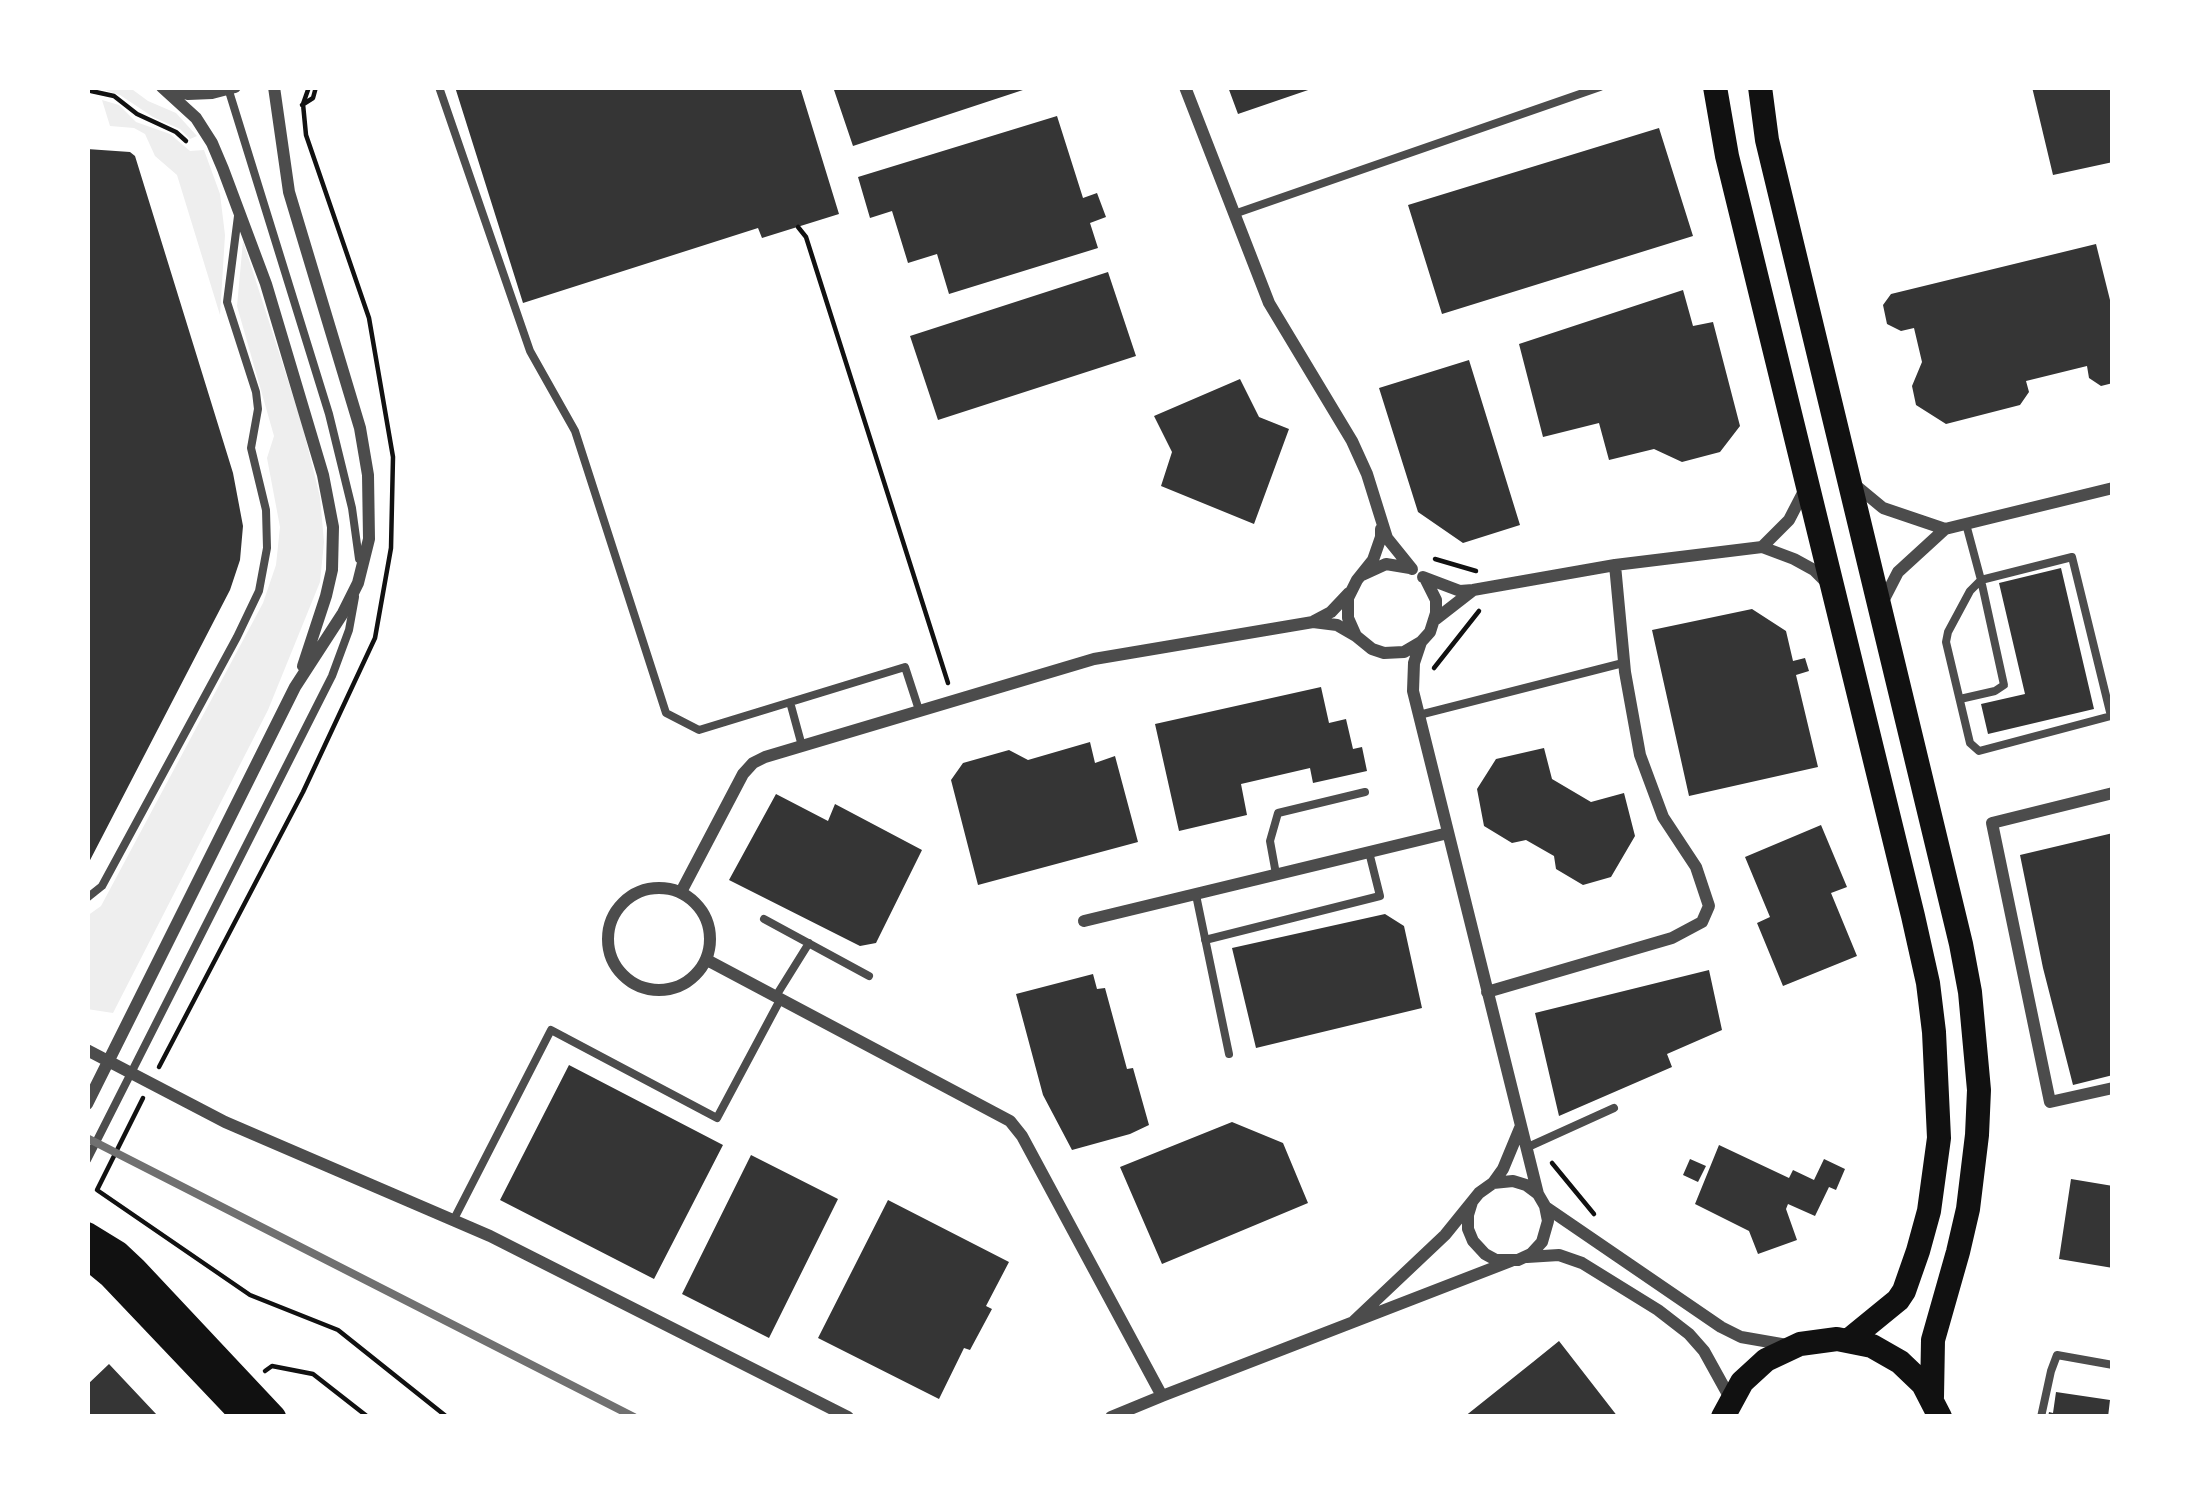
<!DOCTYPE html>
<html>
<head>
<meta charset="utf-8">
<style>
	body { margin:0 }
	#map { position:relative; width:2200px; height:1504px; overflow:hidden; background:#fff; font-family:"Alegreya Sans",sans-serif }
	canvas { display:block }
	.frame { position:absolute; inset:0; border:90px solid #fff; pointer-events:none }
</style>
</head>
<body>
<div id="map">
<canvas width="2200" height="1504"></canvas>
<div class="frame"></div>
</div>
<script>
const ctx = document.querySelector('canvas').getContext('2d');
ctx.lineJoin = 'round';
function fill(path, color) {
  ctx.fillStyle = color;
  ctx.fill(path, 'evenodd');
}
function poly(rows) {
  const path = new Path2D();
  for (const r of rows) {
    if (r.length === 3) {
      path.moveTo(r[0] + r[2], r[1]);
      path.arc(r[0], r[1], r[2], 0, 2 * Math.PI);
      continue;
    }
    path.moveTo(r[0], r[1]);
    for (let i = 2; i < r.length; i += 2) path.lineTo(r[i], r[i + 1]);
  }
  return path;
}
function strokePath(path, color, width, dash) {
  ctx.strokeStyle = color;
  ctx.lineWidth = width;
  ctx.lineCap = dash ? 'butt' : 'round';
  ctx.setLineDash(dash || []);
  ctx.stroke(path);
}
const green = poly([
	[95,87,129,87,148,101,176,113,197,136,190,139,180,129,153,117,120,95],
	[102,100,119,105,136,122,170,134,190,151,204,150,220,194,225,235,220,315,177,175,155,156,145,134,134,128,110,126],
	[243,241,302,424,320,497,324,542,320,582,268,710,113,1013,87,1009,87,916,101,906,263,603,276,565,280,527,267,458,274,436,237,306]
]);
const building = poly([
	[455,87,800,87,839,214,762,238,758,228,523,303],
	[833,87,1029,87,1029,88,853,146],
	[1228,87,1313,87,1314,88,1238,114],
	[2032,87,2113,87,2113,162,2053,175],
	[1057,116,1083,198,1097,193,1106,217,1090,223,1098,248,949,294,937,254,908,263,892,211,870,218,858,177],
	[1659,128,1693,236,1442,314,1408,205],
	[87,149,130,152,135,156,233,473,243,526,240,560,230,590,87,866],
	[2096,244,2113,312,2113,383,2101,386,2089,378,2087,366,2026,381,2029,392,2020,405,1946,424,1916,405,1912,386,1922,362,1914,328,1901,331,1887,324,1883,305,1891,294],
	[1108,272,1136,356,938,420,910,336],
	[1683,290,1693,326,1713,322,1740,426,1720,452,1682,462,1654,449,1609,460,1599,423,1543,437,1519,344],
	[1469,360,1520,525,1463,543,1418,512,1379,388],
	[1240,379,1259,417,1289,429,1254,524,1161,486,1172,452,1154,416],
	[2061,568,2094,709,1988,734,1981,704,2025,694,1999,583],
	[1752,609,1786,631,1793,661,1805,658,1809,671,1796,675,1818,767,1689,796,1652,630],
	[1321,687,1329,723,1346,719,1353,749,1362,747,1367,771,1313,783,1310,768,1241,784,1247,815,1179,831,1155,724],
	[1090,742,1095,763,1115,756,1138,842,978,885,951,780,963,763,1009,750,1028,760],
	[1544,748,1552,779,1591,802,1624,793,1635,836,1611,877,1583,885,1556,869,1554,856,1526,840,1512,843,1484,826,1477,789,1496,759],
	[776,794,828,821,835,804,922,850,876,943,860,946,729,880],
	[1821,825,1847,887,1831,893,1857,956,1783,986,1757,923,1770,917,1745,857],
	[2113,833,2113,1075,2073,1085,2043,968,2020,855],
	[1385,914,1404,926,1422,1008,1256,1048,1232,948],
	[1709,970,1722,1030,1667,1054,1672,1067,1559,1116,1535,1013],
	[1093,974,1097,989,1105,988,1127,1069,1133,1068,1149,1125,1130,1134,1072,1150,1043,1095,1016,994],
	[569,1065,723,1145,654,1279,500,1200],
	[1232,1122,1283,1143,1308,1203,1162,1264,1120,1167],
	[1719,1145,1789,1178,1793,1170,1814,1180,1824,1159,1845,1169,1836,1190,1829,1187,1815,1216,1788,1204,1786,1209,1797,1240,1758,1254,1749,1231,1695,1204],
	[751,1155,838,1199,769,1338,682,1294],
	[1690,1159,1706,1166,1698,1182,1683,1175],
	[2071,1179,2113,1186,2113,1268,2059,1259],
	[888,1200,1009,1262,986,1306,992,1309,970,1350,964,1348,939,1399,818,1338],
	[1559,1341,1618,1417,1464,1417,1533,1362],
	[109,1364,157,1415,154,1417,87,1417,87,1385],
	[2056,1392,2110,1400,2108,1417,2048,1417,2049,1412,2053,1413]
]);
const path = poly([
	[90,87,91,91,114,96,137,114,176,132,186,141],
	[302,105,313,98,316,87],
	[798,227,806,237,948,683],
	[1435,559,1476,571],
	[1434,668,1479,611],
	[159,1067,303,792,375,638,391,548,393,457,369,318,306,135,303,104,309,87],
	[143,1098,97,1190,250,1295,338,1330,447,1417],
	[1552,1163,1594,1214],
	[265,1371,272,1366,313,1374,368,1417]
]);
const service = poly([
	[439,87,530,351,575,431,666,713,699,730,905,667,919,710],
	[228,88,329,414,352,508,359,559],
	[1234,214,1600,87],
	[1966,524,1981,580,2072,557,2111,716,1979,751,1970,743,1946,642,1948,632,1970,591,1981,580],
	[1960,699,1995,691,2004,685,1981,580],
	[790,702,802,746],
	[1419,715,1623,663],
	[1276,874,1270,841,1278,813,1365,792],
	[1196,895,1229,1054],
	[87,898,102,886,237,637,259,591,267,548,266,510,251,448,258,409,256,392,227,302,238,216],
	[764,919,869,976],
	[1205,940,1380,896,1369,852],
	[776,996,809,943],
	[1528,1147,1614,1108],
	[87,1160,332,676,349,630,355,597],
	[454,1219,551,1030,717,1118,780,1000],
	[2041,1417,2051,1371,2057,1355,2113,1365]
]);
const minor = poly([
	[162,87,196,118,212,143,223,169,266,284,323,475,333,527,332,570,326,596,303,666],
	[166,87,188,94,212,93,235,87],
	[1185,87,1269,303,1352,441,1367,474,1387,538,1412,569],
	[1854,484,1883,508,1945,529,1898,572,1882,603],
	[1381,529,1381,537,1373,560,1357,580,1348,598,1348,618,1356,636,1372,649,1384,653,1404,652,1421,642,1430,632,1436,613,1436,600,1426,580],
	[1945,529,2113,488],
	[1762,547,1789,520,1804,491],
	[1362,575,1386,564,1410,568],
	[1423,577,1460,591,1473,590,1615,565,1762,547,1794,559,1814,570,1825,581],
	[1436,619,1472,591],
	[1314,621,1331,612,1349,593],
	[1421,642,1414,663,1413,691,1538,1194],
	[2113,793,1992,823,2050,1102,2113,1088],
	[659,939,51],
	[681,892,743,774,753,763,765,757,1094,659,1313,622,1337,625,1356,636],
	[1084,921,1448,833],
	[707,960,1010,1121,1022,1136,1162,1396,1511,1261],
	[1487,992,1672,938,1702,922,1709,906,1696,867,1663,817,1640,755,1625,672,1615,565],
	[87,1050,225,1122,490,1236,848,1417],
	[87,1104,295,687,343,613,358,583,369,539,368,475,360,428,289,192,274,87],
	[1493,1183,1503,1169,1520,1128],
	[1547,1208,1721,1327,1741,1337,1787,1345],
	[1527,1257,1559,1255,1582,1263,1658,1310,1689,1334,1704,1351,1730,1398],
	[1354,1321,1445,1235,1479,1193,1493,1183,1513,1181,1526,1185,1538,1194,1545,1206,1548,1221,1542,1242,1531,1254,1518,1260,1496,1260,1485,1254,1473,1241,1468,1229,1468,1215,1472,1202],
	[1111,1417,1162,1396]
]);
const primary = poly([
	[1715,87,1727,156,1913,916,1928,983,1934,1032,1939,1138,1929,1211,1918,1251,1904,1291,1898,1300,1849,1340],
	[1760,87,1767,140,1961,944,1970,992,1979,1090,1977,1135,1968,1209,1958,1252,1933,1340,1932,1397],
	[87,1234,118,1253,135,1269,274,1417],
	[87,1257,110,1276,244,1417],
	[1723,1417,1742,1382,1766,1360,1800,1344,1837,1339,1872,1346,1900,1362,1923,1384,1940,1417]
]);
const rail = poly([
	[87,1138,634,1417]
]);
fill(green, '#eee');
fill(building, '#353535');
strokePath(path, '#111', 4.5);
strokePath(service, '#4c4c4c', 8);
strokePath(minor, '#4c4c4c', 12);
strokePath(primary, '#111', 24);
strokePath(rail, '#707070', 8);
</script>
</body>
</html>
